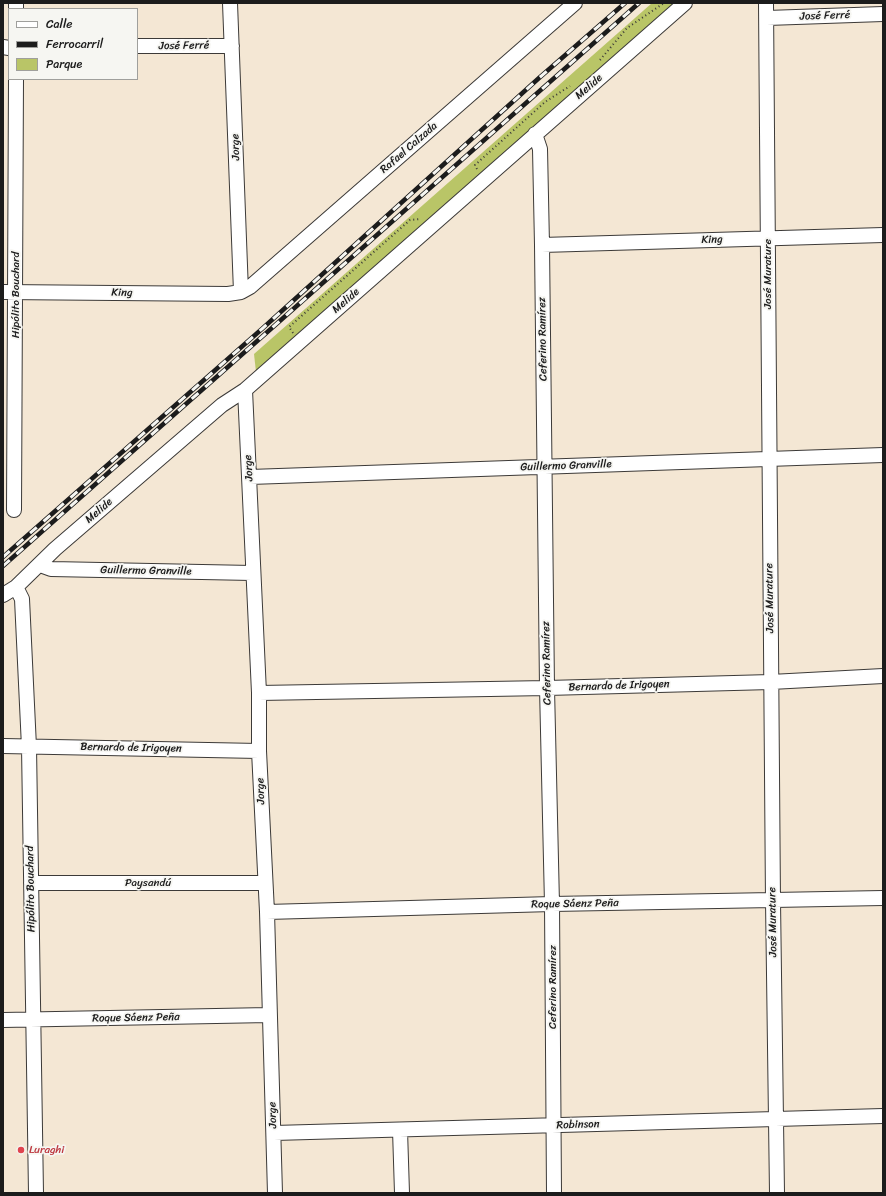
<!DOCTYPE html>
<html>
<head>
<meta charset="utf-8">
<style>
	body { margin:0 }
	#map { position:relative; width:886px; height:1196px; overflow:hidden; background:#f4e7d4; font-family:Sriracha,sans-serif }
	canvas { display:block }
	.frame { position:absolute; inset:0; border:4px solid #1c1c1c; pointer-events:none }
	.legend { position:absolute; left:8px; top:8px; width:130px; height:72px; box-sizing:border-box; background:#f6f6f2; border:1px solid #9f9f9c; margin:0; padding:5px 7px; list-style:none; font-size:12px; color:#1c1c1c }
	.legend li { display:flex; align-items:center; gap:8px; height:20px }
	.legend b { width:20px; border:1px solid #9f9f9c }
</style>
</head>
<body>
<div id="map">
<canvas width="886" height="1196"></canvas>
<div class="frame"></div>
<ul class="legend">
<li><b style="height:5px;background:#fff"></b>Calle</li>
<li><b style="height:5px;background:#1c1c1c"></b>Ferrocarril</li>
<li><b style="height:11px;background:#b9c567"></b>Parque</li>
</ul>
</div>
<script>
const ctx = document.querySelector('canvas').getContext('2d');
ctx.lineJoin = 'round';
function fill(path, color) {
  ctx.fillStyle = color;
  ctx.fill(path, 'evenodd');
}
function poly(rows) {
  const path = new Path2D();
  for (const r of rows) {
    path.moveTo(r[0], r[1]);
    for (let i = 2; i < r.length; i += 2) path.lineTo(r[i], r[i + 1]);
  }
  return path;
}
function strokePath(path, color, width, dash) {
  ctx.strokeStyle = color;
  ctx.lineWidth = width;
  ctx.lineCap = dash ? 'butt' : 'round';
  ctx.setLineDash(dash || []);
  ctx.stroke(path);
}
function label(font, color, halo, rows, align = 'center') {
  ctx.font = font + ' Sriracha,sans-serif';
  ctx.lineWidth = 3.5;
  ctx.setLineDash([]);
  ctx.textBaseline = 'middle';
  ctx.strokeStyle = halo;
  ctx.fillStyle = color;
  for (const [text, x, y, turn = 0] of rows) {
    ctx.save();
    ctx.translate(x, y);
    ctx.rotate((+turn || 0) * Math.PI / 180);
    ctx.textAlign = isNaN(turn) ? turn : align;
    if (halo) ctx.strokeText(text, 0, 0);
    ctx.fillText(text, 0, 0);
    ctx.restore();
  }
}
const green = poly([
	[652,3,674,3,256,372,254,354]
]);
const path = poly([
	[600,60,627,28,664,3],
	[477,169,475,165,545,102,570,86],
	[293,333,289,327,410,220,420,219]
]);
const minor = poly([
	[230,3,241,292],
	[766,3,773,901,777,1193],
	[16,9,16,3],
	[767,18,883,14],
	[137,46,232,46],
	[3,47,9,48],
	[535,134,540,149,542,245,547,688,552,904,554,1193],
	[542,245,883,235],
	[3,292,228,294,241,292,250,287,575,3],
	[245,390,259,693,259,751,267,912,275,1193],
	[250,477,883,455],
	[14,510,16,79],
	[40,565,51,569,252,573],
	[16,587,22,599,29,747,36,1193],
	[3,595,16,587,55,549,222,405,245,390,685,3],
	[259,693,547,688,771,682,883,676],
	[3,746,259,751],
	[31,883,264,883],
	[267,912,552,904,883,898],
	[3,1020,269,1015],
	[400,1130,402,1193],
	[274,1133,883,1116]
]);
const rail = poly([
	[3,557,263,328,539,78,625,3],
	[3,566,639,3]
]);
const markers = [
	[21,1150,4,"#e0444e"]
];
const streetNames = [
	["José Ferré",825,16,-2],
	["José Ferré",184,46,-1],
	["Melide",589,87,-41],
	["Jorge",236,147,-92],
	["Rafael Calzada",409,148,-41],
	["King",712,240,-2],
	["José Murature",768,274,-90],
	["King",122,293,1],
	["Hipólito Bouchard",16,295,-90],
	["Melide",346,301,-41],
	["Ceferino Ramírez",543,339,-91],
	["Guillermo Granville",566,466,-2],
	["Jorge",249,468,-93],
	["Melide",99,511,-41],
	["Guillermo Granville",146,571,1],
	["José Murature",770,598,-91],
	["Ceferino Ramírez",547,663,-91],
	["Bernardo de Irigoyen",619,686,-2],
	["Bernardo de Irigoyen",131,748,1],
	["Jorge",261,791,-92],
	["Paysandú",148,883],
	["Hipólito Bouchard",31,889,-91],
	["Roque Sáenz Peña",575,904,-1],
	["José Murature",773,922,-91],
	["Ceferino Ramírez",553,987,-90],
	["Roque Sáenz Peña",136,1018,-1],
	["Jorge",273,1115,-92],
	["Robinson",578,1125,-2]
];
const healthNames = [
	["Luraghi",29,1150]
];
fill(green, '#b9c567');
strokePath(minor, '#3c3a38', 16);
strokePath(path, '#3c3a38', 2, [1, 3]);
strokePath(minor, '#fff', 14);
strokePath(rail, '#1c1c1c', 4.5);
strokePath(rail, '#f6f6f2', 3, [9]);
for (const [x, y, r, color] of markers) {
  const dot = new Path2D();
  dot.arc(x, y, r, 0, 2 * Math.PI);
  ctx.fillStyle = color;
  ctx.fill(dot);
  strokePath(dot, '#f6f6f2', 1.5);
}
label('11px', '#1c1c1c', '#f6f6f2', streetNames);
label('11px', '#be3a42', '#f6f6f2', healthNames, 'left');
</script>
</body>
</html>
